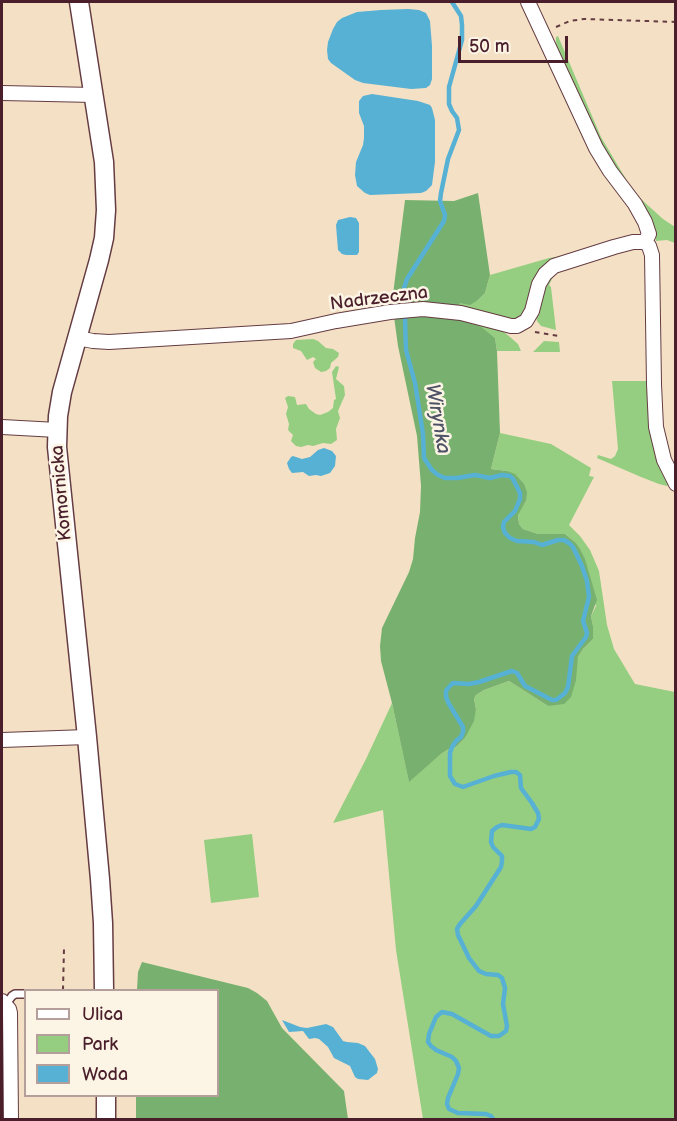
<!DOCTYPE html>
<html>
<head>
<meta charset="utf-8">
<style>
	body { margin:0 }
	#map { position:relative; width:677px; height:1121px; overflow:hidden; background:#f4e1c5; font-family:"Balsamiq Sans",sans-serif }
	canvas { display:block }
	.frame { position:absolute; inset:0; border:3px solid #4a1f2b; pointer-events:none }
	.legend { position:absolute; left:24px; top:989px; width:195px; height:108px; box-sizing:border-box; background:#fcf5e5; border:2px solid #b59f9b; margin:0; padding:8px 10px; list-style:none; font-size:18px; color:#4a1f2b }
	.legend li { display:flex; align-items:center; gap:12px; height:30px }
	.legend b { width:30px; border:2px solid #b59f9b }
	.scale { position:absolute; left:458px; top:36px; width:110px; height:27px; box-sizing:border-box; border:3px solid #4a1f2b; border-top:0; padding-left:8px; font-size:18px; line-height:21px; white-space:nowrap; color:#4a1f2b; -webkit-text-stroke:4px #fcf5e5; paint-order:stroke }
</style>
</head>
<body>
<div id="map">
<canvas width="677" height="1121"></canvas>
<div class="frame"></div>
<ul class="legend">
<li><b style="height:8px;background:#fff"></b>Ulica</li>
<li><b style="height:16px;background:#95ce81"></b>Park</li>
<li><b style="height:16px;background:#56b1d4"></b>Woda</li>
</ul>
<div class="scale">50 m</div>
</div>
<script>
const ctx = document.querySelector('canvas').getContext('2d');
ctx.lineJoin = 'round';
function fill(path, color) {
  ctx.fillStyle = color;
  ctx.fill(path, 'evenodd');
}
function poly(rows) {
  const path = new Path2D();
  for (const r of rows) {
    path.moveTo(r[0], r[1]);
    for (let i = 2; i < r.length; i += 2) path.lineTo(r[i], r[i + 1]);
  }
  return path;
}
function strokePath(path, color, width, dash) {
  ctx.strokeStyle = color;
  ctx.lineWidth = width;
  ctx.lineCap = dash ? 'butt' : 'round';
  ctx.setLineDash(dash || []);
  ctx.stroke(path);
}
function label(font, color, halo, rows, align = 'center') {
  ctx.font = font + ' "Balsamiq Sans",sans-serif';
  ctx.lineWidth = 5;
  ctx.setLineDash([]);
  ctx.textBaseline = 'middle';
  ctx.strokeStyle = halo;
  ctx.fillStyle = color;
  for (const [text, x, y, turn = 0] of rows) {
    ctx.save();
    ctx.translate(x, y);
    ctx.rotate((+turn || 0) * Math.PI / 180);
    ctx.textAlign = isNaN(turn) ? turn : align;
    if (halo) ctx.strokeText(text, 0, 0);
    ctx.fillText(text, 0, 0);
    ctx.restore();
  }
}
const green = poly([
	[558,36,601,137,630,186,642,200,663,219,675,227,675,243,667,240,656,241,654,232,603,148,556,45,556,37],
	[569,255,556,260,523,318,512,322,459,308,460,303,478,300,485,293,490,275,549,258],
	[555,273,549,285,551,287,556,330,541,326,537,321,536,317,541,295,549,279],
	[456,319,499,328,510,337,518,344,521,351,497,351,495,338,473,324],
	[313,339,318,341,326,348,333,349,339,353,338,357,331,363,330,368,326,371,321,372,315,368,313,362,316,359,313,357,307,360,301,351,293,348,293,344,296,340],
	[544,341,559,342,560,352,533,352],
	[336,366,339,367,336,379,344,386,345,395,338,411,340,418,336,429,337,440,331,444,323,443,313,446,308,445,301,447,296,446,291,441,293,435,288,430,289,424,286,414,288,407,285,398,288,396,295,397,297,405,306,404,309,409,316,414,320,415,328,412,333,408,334,400,336,399,332,372],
	[612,381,650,381,669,484,667,486,659,484,641,477,597,458,598,455,611,459,615,456,618,449],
	[500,433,551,444,591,468,589,476,594,477,569,525,580,536,590,550,599,571,607,625,614,649,635,684,675,692,675,1119,423,1119,396,950,383,810,333,823,366,759,392,703,409,781,441,754,447,750,456,747,465,738,476,709,474,699,476,695,484,690,509,681,548,706,576,667,578,657,583,649,593,639,593,626,591,616,596,606,575,542,565,534,538,534,523,529,519,524,518,514,526,501,507,471,491,469],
	[252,834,259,897,211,903,204,840]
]);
const forest = poly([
	[478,193,490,275,485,293,478,300,470,305,460,303,456,318,481,327,495,338,497,351,500,433,491,469,507,471,515,474,524,484,527,492,526,501,518,515,519,524,523,529,538,534,565,534,575,542,580,549,585,559,597,600,591,616,593,626,593,639,583,649,578,657,576,680,571,697,564,704,548,706,509,681,484,690,476,695,474,699,476,709,474,721,465,738,456,747,447,750,441,754,409,782,392,703,381,661,380,646,382,628,409,572,413,559,415,538,420,512,421,486,417,436,398,346,392,302,405,200,454,201],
	[142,962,248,988,257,993,267,1001,282,1028,344,1091,348,1119,136,1119,136,1096,218,1096,218,990,137,990,138,972]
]);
const water = poly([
	[408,9,419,10,426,13,430,21,432,46,432,79,430,85,426,88,411,89,363,83,355,80,331,63,328,59,327,50,328,42,333,29,337,22,342,18,357,12,381,10],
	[372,94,418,101,430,105,432,108,435,120,435,162,432,185,426,191,421,193,370,195,365,193,357,186,355,175,356,162,363,145,364,138,364,126,359,113,359,101,363,96],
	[350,217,356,218,359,223,359,252,357,255,346,255,342,254,338,250,336,225,338,220],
	[324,448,332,451,336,456,335,466,330,473,321,476,316,475,309,476,303,472,292,473,289,469,287,463,291,457,293,456,302,459,310,457,318,450],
	[282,1020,300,1027,307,1028,326,1024,333,1027,343,1041,347,1042,358,1043,365,1046,375,1059,378,1069,377,1073,368,1080,358,1079,355,1077,350,1066,334,1058,328,1047,319,1039,315,1038,309,1039,303,1031,289,1032]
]);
const stream = poly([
	[452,2,461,16,462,25,462,40,449,87,449,104,452,111,457,118,459,130,448,159,441,193,440,201,445,215,444,221,407,279,404,288,406,350,415,383,423,434,424,458,432,470,438,475,445,478,457,478,475,475,490,478,502,475,510,476,513,479,520,493,520,499,515,511,504,522,503,527,505,533,510,538,517,541,534,542,542,545,558,540,564,540,569,543,573,547,582,566,587,581,589,597,583,621,587,633,586,637,572,656,568,687,565,693,560,697,556,700,552,700,525,686,517,673,512,671,479,682,469,684,453,683,449,687,446,691,446,697,449,704,463,727,463,732,461,737,456,741,452,747,450,753,450,776,455,784,463,787,494,776,511,772,516,772,520,775,521,788,532,803,538,813,539,819,535,827,531,829,502,825,497,827,492,831,491,842,493,847,502,856,502,861,501,867,476,906,460,924,457,929,458,935,469,958,479,971,486,974,498,975,502,978,505,988,503,1004,507,1026,506,1031,499,1036,491,1036,452,1014,442,1012,436,1017,429,1034,428,1042,431,1046,436,1050,452,1057,456,1061,459,1068,458,1074,448,1098,447,1104,449,1109,458,1113,486,1114,491,1116,494,1120]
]);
const path = poly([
	[556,27,570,21,584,19,676,22],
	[535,332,559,336],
	[63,990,64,948]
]);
const service = poly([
	[6,1004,12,996,15,994,26,994]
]);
const minor = poly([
	[528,2,596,148,610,171,635,204,645,222,649,234,645,242],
	[2,93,94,95],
	[77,338,93,341,109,342,291,331,336,321,390,312,423,309,461,313,511,326,517,326,526,321,532,311,539,284,545,274,554,266,614,247,633,242,645,242,649,246,652,255,654,384,656,427,664,460,676,484],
	[2,427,57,430],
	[2,740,87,737],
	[2,1001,9,1009,10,1013,11,1120]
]);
const tertiary = poly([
	[79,2,104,162,106,210,104,238,99,260,62,392,58,416,57,447,87,737,100,879,103,923,104,990],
	[106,1096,106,1120]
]);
const streetNames = [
	["Nadrzeczna",379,299,-7],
	["Komornicka",62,493,-95]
];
const waterNames = [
	["Wirynka",437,419,80]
];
fill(green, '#95ce81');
fill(forest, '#78b16f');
fill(water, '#56b1d4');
strokePath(stream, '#56b1d4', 4.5);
strokePath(service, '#643c42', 10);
strokePath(minor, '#643c42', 16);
strokePath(tertiary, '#643c42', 21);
strokePath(path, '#643c42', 2, [4.5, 4.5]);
strokePath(service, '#fff', 7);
strokePath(minor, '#fff', 14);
strokePath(tertiary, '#fff', 18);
label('18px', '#4a1f2b', '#fcf5e5', streetNames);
label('italic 20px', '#4e5266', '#fcf5e5', waterNames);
</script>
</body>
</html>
